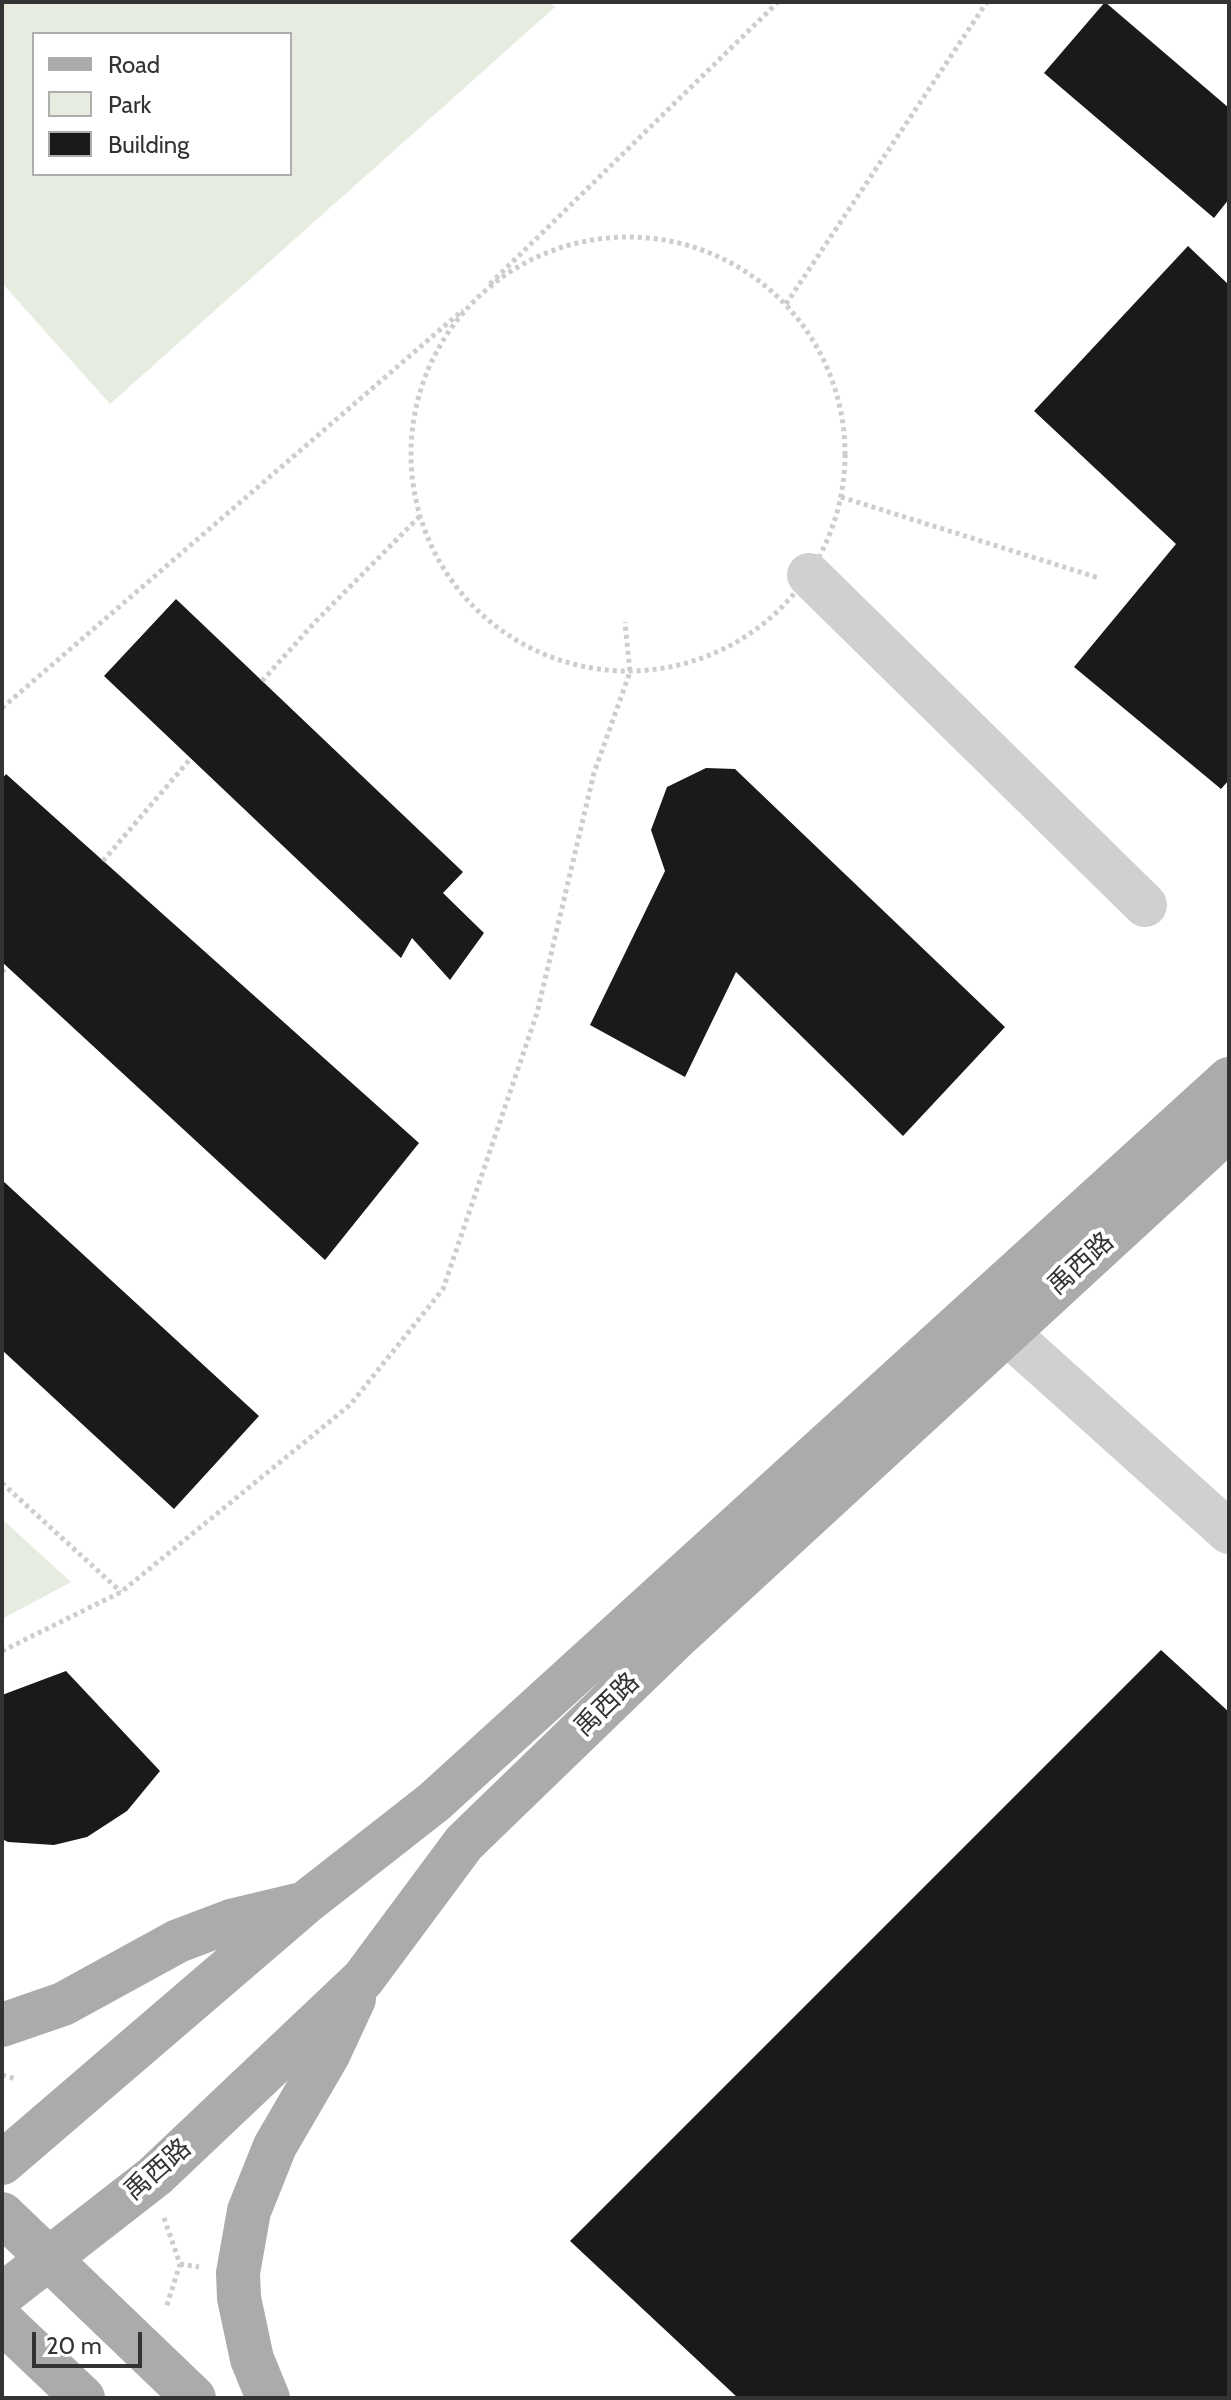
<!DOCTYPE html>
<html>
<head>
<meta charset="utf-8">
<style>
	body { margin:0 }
	#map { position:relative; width:1231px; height:2400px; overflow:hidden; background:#fff; font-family:Cabin,sans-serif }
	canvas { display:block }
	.frame { position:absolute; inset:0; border:4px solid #333; pointer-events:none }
	.legend { position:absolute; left:32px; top:32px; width:260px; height:144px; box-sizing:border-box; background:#fff; border:2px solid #adadad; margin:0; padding:10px 14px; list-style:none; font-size:24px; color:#333 }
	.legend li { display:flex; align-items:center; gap:16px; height:40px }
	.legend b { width:40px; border:2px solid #adadad }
	.scale { position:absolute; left:32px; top:2332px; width:110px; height:36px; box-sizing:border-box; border:4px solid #333; border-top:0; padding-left:10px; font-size:24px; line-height:28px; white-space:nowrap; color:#333; -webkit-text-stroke:6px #fff; paint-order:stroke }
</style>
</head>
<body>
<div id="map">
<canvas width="1231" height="2400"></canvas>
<div class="frame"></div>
<ul class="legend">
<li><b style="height:10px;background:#ababab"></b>Road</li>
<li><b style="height:22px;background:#e6ecdf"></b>Park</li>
<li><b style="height:22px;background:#1a1a1a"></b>Building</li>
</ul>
<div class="scale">20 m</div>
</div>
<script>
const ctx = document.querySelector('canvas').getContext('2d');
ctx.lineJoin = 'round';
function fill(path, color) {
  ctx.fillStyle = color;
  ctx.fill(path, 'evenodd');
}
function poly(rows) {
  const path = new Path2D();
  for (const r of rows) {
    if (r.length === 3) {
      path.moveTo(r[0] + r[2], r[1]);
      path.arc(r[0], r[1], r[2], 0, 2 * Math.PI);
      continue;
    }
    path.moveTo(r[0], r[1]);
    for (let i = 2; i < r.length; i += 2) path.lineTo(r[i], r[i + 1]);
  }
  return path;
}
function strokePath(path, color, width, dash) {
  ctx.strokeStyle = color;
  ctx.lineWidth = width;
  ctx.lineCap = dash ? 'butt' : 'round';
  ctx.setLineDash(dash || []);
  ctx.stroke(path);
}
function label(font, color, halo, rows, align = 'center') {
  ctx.font = font + ' Cabin,"Noto Sans SC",sans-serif';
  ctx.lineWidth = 8;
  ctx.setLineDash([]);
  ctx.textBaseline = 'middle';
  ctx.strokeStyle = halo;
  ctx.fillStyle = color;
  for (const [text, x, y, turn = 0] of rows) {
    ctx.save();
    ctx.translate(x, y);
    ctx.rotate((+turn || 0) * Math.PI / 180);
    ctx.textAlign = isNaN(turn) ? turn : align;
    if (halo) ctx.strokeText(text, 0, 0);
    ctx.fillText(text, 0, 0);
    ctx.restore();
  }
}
const green = poly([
	[2,2,550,2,555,7,110,404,2,283],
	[34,34,290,34,290,174,34,174],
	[2,1519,71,1582,2,1619]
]);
const building = poly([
	[1105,2,1229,108,1229,199,1214,218,1044,73],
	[1188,246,1229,285,1229,780,1221,789,1074,667,1176,544,1034,411],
	[176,599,463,872,443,893,484,933,450,980,412,938,401,958,104,676],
	[706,768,735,769,1005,1027,903,1136,736,972,685,1077,590,1025,665,871,651,830,667,787],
	[6,774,419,1143,325,1260,2,962,2,779],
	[2,1180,259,1416,174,1509,2,1350],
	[1161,1650,1229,1712,1229,2398,738,2398,570,2241],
	[66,1671,160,1771,127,1811,87,1837,54,1845,8,1842,2,1839,2,1695]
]);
const path = poly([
	[628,454,217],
	[490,284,778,2],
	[786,304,987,2],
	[841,497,1099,578],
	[262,681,316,621,420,516],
	[2,708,463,310],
	[103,861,191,758],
	[2,972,7,966],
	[2,1483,121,1592],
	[2,1651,121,1592,350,1405,443,1289,537,1013,594,773,630,672,625,622],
	[2,2075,16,2079],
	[164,2218,180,2264,166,2308],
	[180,2264,199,2267]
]);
const minor = poly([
	[809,575,1145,905],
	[1006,1332,1229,1532]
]);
const major = poly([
	[2,2025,63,2004,178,1941,231,1921,298,1905],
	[2,2163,305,1903,434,1802,1229,1079],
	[2,2214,194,2398],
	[2,2295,155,2176,363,1979,464,1843,678,1636,1229,1129],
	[2,2321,83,2398],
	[268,2398,252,2359,239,2298,238,2273,249,2211,275,2146,328,2055,354,1999]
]);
const streetNames = [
	["禹西路",1081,1264,-42],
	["禹西路",607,1705,-44],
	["禹西路",158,2170,-41]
];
fill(green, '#e6ecdf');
fill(building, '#1a1a1a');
strokePath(path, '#cdcdcd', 5, [4, 4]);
strokePath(minor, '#d0d0d0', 44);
strokePath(major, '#ababab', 44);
label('26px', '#333', '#fff', streetNames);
</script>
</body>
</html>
